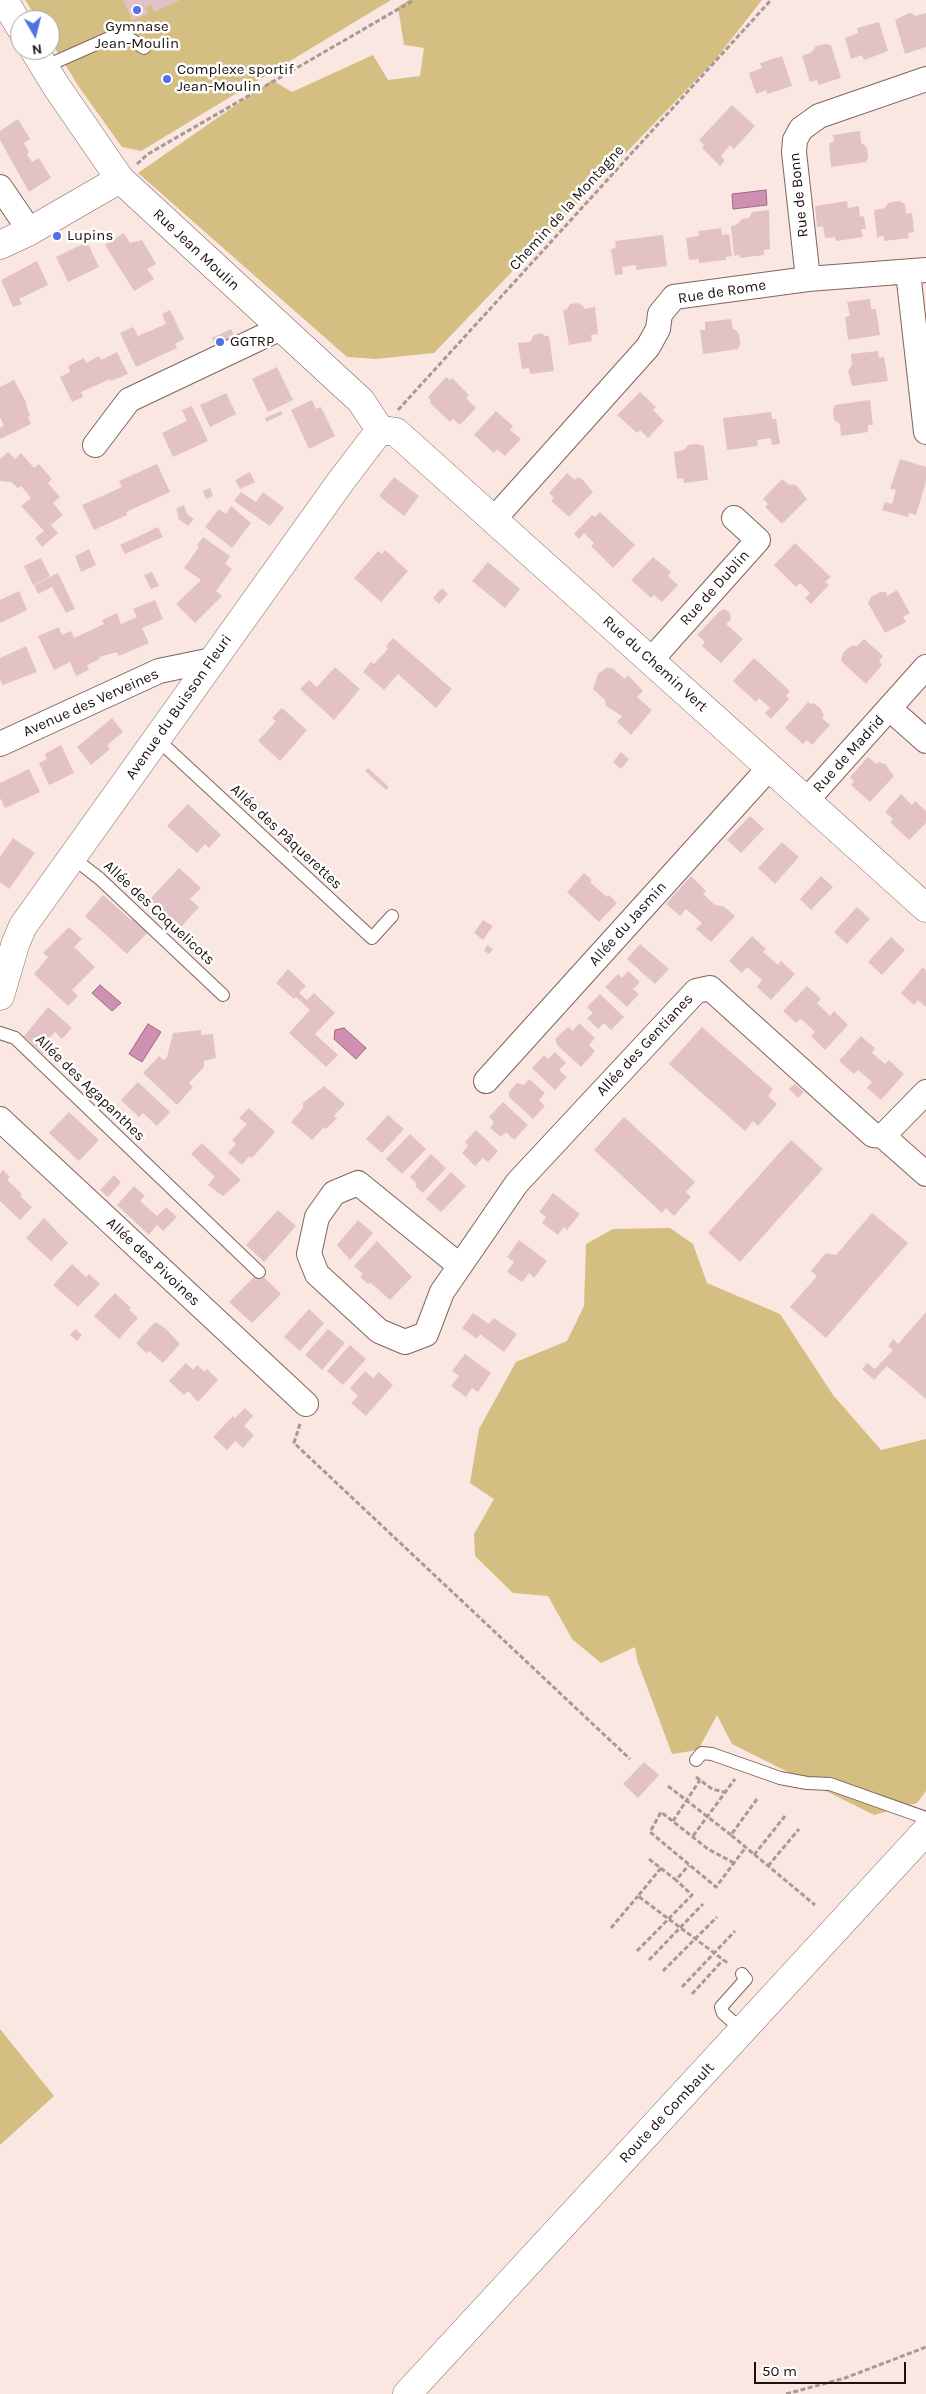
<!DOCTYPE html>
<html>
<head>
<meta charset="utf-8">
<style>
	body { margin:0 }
	#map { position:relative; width:926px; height:2394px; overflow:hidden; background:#fae7e1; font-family:Karla,sans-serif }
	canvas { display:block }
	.north { position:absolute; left:10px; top:10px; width:50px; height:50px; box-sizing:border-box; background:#fff; border:1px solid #a4a09f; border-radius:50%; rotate:172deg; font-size:14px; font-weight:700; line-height:20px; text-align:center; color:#1c110e }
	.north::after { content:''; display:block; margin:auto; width:18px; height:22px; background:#5172e6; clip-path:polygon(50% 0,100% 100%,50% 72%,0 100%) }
	.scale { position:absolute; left:754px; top:2362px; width:152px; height:22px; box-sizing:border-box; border:2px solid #1c110e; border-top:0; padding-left:6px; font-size:15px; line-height:18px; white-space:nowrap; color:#1c110e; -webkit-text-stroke:4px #fff; paint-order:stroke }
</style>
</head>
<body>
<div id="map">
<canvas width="926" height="2394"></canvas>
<div class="north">N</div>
<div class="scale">50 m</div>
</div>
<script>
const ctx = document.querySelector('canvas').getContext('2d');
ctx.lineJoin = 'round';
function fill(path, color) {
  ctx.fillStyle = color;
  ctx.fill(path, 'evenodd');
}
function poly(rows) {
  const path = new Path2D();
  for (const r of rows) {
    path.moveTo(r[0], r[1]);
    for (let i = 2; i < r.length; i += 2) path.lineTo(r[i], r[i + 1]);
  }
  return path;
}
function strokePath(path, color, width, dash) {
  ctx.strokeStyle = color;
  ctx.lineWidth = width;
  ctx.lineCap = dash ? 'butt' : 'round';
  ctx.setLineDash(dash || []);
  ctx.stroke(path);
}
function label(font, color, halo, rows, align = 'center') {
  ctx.font = font + ' Karla,sans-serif';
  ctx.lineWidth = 5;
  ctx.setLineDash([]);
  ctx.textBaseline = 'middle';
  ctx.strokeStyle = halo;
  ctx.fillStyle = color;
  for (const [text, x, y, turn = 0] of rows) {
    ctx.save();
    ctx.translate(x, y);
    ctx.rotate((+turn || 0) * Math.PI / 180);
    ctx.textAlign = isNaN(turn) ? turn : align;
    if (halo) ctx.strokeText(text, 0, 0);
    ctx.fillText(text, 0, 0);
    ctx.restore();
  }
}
const green = poly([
	[25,0,391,0,141,151,122,147,79,87,50,40,50,20,38,20],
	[409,0,762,0,715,60,434,353,376,359,347,357,138,173,272,80,292,92,373,55,388,80,420,76,424,48,404,45,398,7],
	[670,1228,693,1244,707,1283,780,1314,833,1395,881,1450,926,1439,926,1791,917,1803,874,1815,732,1744,717,1715,698,1750,672,1754,637,1660,635,1647,601,1663,572,1639,548,1596,513,1593,475,1556,474,1534,494,1499,470,1483,479,1429,516,1362,567,1341,584,1306,586,1244,613,1229],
	[0,2029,54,2096,0,2145]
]);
const water = poly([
	[766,190,767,205,733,209,732,194,766,190],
	[100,985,121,1003,112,1011,92,993,100,985],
	[148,1024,161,1032,142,1062,129,1054,148,1024],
	[344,1028,366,1048,356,1059,334,1039,335,1030,344,1028]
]);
const building = poly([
	[123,0,180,0,154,12,151,5,145,8,148,14,132,20],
	[909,13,914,14,914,16,926,13,926,47,905,54,895,20],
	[879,22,888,51,864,60,862,55,851,59,845,38,858,33,857,28],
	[825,44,831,45,841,78,818,85,817,80,810,82,802,56,812,52,816,46],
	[782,56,792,86,767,94,766,90,756,94,749,73,762,68,760,63],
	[732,105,755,126,734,149,730,145,721,156,725,160,720,166,702,148,704,145,699,140],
	[18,119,30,139,24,143,29,152,27,154,32,162,39,158,51,178,29,192,0,140,0,131],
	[860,131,861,143,867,147,868,157,866,162,831,167,829,143,834,142,833,135],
	[847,201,848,208,859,206,860,217,864,216,866,229,861,229,863,237,836,241,835,237,825,238,823,226,817,227,815,206],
	[899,201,905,204,906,214,912,213,914,232,908,233,909,238,884,241,884,236,877,237,874,210,885,208,888,203],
	[769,210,770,249,764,250,764,255,740,258,739,255,734,256,731,226,736,225,742,219,749,218,752,212],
	[721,228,722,235,729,234,732,256,726,257,726,260,699,263,699,259,689,260,686,238,699,236,698,231],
	[124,233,130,243,142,240,156,264,147,269,154,279,134,291,105,245],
	[663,235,667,266,636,270,636,265,622,267,623,274,615,275,611,249,616,248,615,241],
	[87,242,99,267,68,282,56,257],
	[37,261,48,285,19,299,22,304,13,307,1,280],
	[870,299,871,309,876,309,880,335,848,340,845,317,850,316,847,302],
	[578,303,583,306,584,309,595,307,598,334,591,335,592,341,569,345,563,310,567,309,570,304],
	[170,310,184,339,175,344,177,348,136,367,120,333,133,327,138,336,166,324,162,314],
	[731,319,733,330,736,330,739,334,740,344,738,349,703,354,700,330,705,330,705,322],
	[231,329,235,338,216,347,212,338],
	[542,333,545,336,549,336,554,371,530,374,529,368,522,369,518,343,530,342,534,335],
	[878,351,879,358,884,357,888,381,852,386,848,371,852,365,851,354],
	[117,352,128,374,111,381,110,379,81,392,83,397,72,402,60,377,70,372,68,366,84,358,86,363,99,356,101,360],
	[277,367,293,400,268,412,252,379],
	[446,377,450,380,452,378,469,395,466,398,476,408,460,425,453,419,450,422,430,403,431,401,428,397],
	[14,380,27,404,26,405,30,416,28,417,31,424,0,439,0,428,4,426,0,417,0,387],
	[640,392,656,407,653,410,664,421,648,438,640,430,637,433,617,415],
	[226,393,236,414,210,427,200,405],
	[312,400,316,409,321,407,335,436,309,449,291,410],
	[870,400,873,425,868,425,868,432,841,436,840,424,834,420,833,410,835,405],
	[192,406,208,441,173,457,162,433,187,421,182,410],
	[281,411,283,414,266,422,265,418],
	[496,411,513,426,510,430,521,439,505,456,497,449,494,453,474,435],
	[771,412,772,419,776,419,780,444,772,445,771,438,757,440,758,446,727,450,723,418],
	[697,444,704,446,708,480,684,483,683,478,677,479,674,452,684,450,688,445],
	[8,452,15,459,21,453,34,468,39,464,52,479,48,483,60,497,53,503,63,515,51,525,58,533,42,547,35,538,44,531,21,506,31,498,21,486,18,488,11,482,0,481,0,459],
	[900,459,926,467,926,482,916,515,909,513,908,517,882,510,885,502,892,504,896,490,890,489],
	[157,464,170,492,126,512,127,515,94,530,82,505,122,487,119,481],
	[250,472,255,482,240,489,235,480],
	[567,473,575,480,577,477,582,479,593,492,569,517,551,501,554,498,549,493],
	[394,477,419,496,404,516,379,496],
	[782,479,790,486,792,484,797,486,807,499,782,524,765,507,768,504,763,499],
	[210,488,213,496,206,499,203,491],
	[241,492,256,502,263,492,284,508,270,526,234,501],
	[184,505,187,514,194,519,188,526,177,518,179,517,176,509],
	[231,506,251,523,232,548,205,527,219,509,226,514],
	[600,512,635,545,613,568,591,546,594,543,584,533,579,539,574,534,592,515,595,517],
	[158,527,163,537,125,554,120,545],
	[203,537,230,556,225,564,232,569,216,591,222,596,195,623,176,604,201,580,184,568,199,547,197,545],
	[795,543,831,577,825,582,829,585,811,604,805,598,810,593,800,583,796,587,774,565],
	[89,549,96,565,81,572,75,556],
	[385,550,408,571,381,602,354,578,378,551,382,554],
	[653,557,671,572,668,576,678,585,662,602,654,595,651,598,631,580],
	[41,558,50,576,33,585,24,566],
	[488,562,520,589,505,608,472,581],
	[152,572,159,586,151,589,144,575],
	[58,573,75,609,66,613,52,587,38,594,34,585],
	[442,588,448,594,439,604,433,598],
	[897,590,910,613,903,617,906,622,885,633,868,603,871,597,880,592,886,592,887,596],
	[19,591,27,610,0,623,0,600],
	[155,600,163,619,142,628,149,643,119,656,117,652,99,657,100,659,87,665,89,670,76,676,70,662,54,670,38,636,59,627,62,635,71,631,74,638,104,624,102,620,117,613,121,624,137,617,133,609],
	[725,609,730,613,731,620,726,624,743,639,721,663,702,646,705,642,697,635,720,611],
	[393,638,452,689,436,708,398,674,384,690,363,672,371,662,374,664,388,649,386,646],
	[864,639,883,656,879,661,882,665,866,684,841,661,843,653,848,648,854,645,856,647],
	[26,646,37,672,3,685,0,680,0,658],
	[754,658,790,691,786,696,789,699,771,719,765,713,770,708,759,698,756,702,733,681],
	[335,667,360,689,334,720,300,689,309,680,317,687],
	[606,668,612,668,625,679,628,675,643,691,637,697,652,710,631,735,617,722,622,716,606,706,605,700,593,689,598,674],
	[808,702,811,704,814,703,821,709,824,716,822,718,830,725,812,745,807,740,803,744,785,728],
	[282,708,307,730,280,761,258,741,276,721,272,718],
	[112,718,123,732,107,745,110,749,91,765,77,747],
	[61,745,74,773,49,785,39,763,47,759,45,754],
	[621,752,629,759,621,769,613,762],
	[868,757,876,764,878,762,885,764,894,776,870,802,851,785,854,781,850,777],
	[368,768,389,787,386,790,365,771],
	[29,769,40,792,5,808,0,798,0,783],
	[901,794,912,805,915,801,926,811,926,823,909,840,890,822,893,819,885,812],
	[188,804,221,835,209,848,205,844,197,853,167,826],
	[750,816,764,829,741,853,727,840],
	[13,838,35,853,9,889,0,882,0,857],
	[782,842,799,857,775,884,758,868],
	[179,868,201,888,190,899,199,907,181,927,150,899],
	[584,873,592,880,590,882,607,897,609,895,617,903,599,922,567,892],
	[691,876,706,891,703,894,715,905,723,906,735,916,711,942,696,929,702,923,686,909,680,916,666,904],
	[821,876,833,887,811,910,800,899],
	[103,895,131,920,133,918,148,932,127,954,85,916],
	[857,907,870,919,847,944,834,932],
	[483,920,493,926,483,940,474,933],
	[69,927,82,939,74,947,95,967,72,990,78,996,68,1006,34,974,48,957,43,953],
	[752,936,766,949,763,952,778,965,781,961,795,974,771,1000,757,987,762,980,747,967,742,973,729,961],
	[891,937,905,950,882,975,868,962],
	[640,944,669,969,655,984,627,959],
	[487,945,493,949,489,954,484,951],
	[923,967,926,970,926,1007,918,1000,914,1005,901,993],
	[288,969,306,986,299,993,307,1000,314,993,335,1013,315,1034,338,1055,326,1067,289,1033,310,1010,296,997,294,999,276,983],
	[628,971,640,982,633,989,639,994,627,1007,605,987,618,974,622,978],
	[807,986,821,999,817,1003,830,1016,834,1011,848,1025,825,1050,811,1036,815,1032,801,1019,796,1023,783,1011],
	[600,994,624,1017,611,1030,604,1023,598,1029,587,1018,593,1013,587,1007],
	[48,1007,72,1028,62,1039,55,1032,44,1043,48,1048,43,1054,24,1036],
	[579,1023,595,1038,589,1045,595,1051,581,1067,557,1045,555,1039,568,1027,573,1031],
	[702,1027,773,1089,768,1096,777,1104,758,1126,753,1121,745,1131,669,1064],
	[201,1030,201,1035,213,1034,216,1058,204,1061,204,1067,189,1083,193,1087,177,1105,143,1073,159,1056,164,1060,167,1057,173,1033],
	[861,1036,875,1048,872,1053,885,1064,889,1060,904,1074,881,1100,867,1088,872,1082,858,1070,854,1074,839,1061],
	[555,1052,566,1063,559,1070,567,1077,555,1090,532,1068,544,1055,548,1059],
	[529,1079,545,1093,539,1100,545,1106,533,1119,509,1097,509,1092,517,1083,524,1085],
	[138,1082,170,1112,157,1126,143,1113,139,1117,121,1100],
	[795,1084,804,1092,798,1098,789,1089],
	[324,1086,345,1104,334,1116,337,1118,326,1129,324,1127,312,1140,291,1122,303,1108,303,1103],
	[503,1102,528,1125,514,1140,506,1132,501,1137,490,1128,494,1122,489,1117],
	[249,1108,275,1132,252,1158,249,1156,242,1165,228,1153,236,1144,232,1140,247,1124,239,1118],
	[69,1112,99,1140,79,1161,49,1133],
	[388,1115,404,1129,382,1153,366,1139],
	[624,1117,695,1182,686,1192,691,1197,674,1216,666,1208,662,1213,594,1150],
	[476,1130,498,1151,488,1162,483,1158,475,1166,462,1153,468,1146,465,1142],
	[410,1134,426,1149,402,1174,386,1159],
	[791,1140,823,1169,740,1262,708,1233],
	[202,1143,241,1180,223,1196,208,1185,215,1177,191,1154],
	[431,1154,446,1168,423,1193,415,1186,417,1184,410,1177],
	[3,1170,10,1177,7,1180,22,1194,20,1196,32,1207,20,1220,0,1201,0,1174],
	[451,1172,466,1186,441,1212,426,1199],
	[114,1175,121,1182,108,1197,100,1190],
	[134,1186,145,1196,140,1201,157,1216,166,1207,177,1217,163,1231,157,1225,149,1235,117,1205],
	[553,1193,580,1214,567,1230,564,1227,558,1235,542,1223,546,1217,539,1212],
	[278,1210,296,1226,264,1262,246,1245],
	[872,1213,908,1243,826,1338,790,1307,817,1276,811,1271,826,1253,836,1255],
	[44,1218,68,1243,51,1261,26,1238],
	[358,1220,373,1233,350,1260,337,1245],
	[519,1240,547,1261,534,1278,529,1273,522,1282,507,1272,514,1262,507,1257],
	[377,1241,412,1277,390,1300,370,1282,368,1284,360,1277,363,1274,354,1266],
	[72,1264,86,1277,89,1274,100,1284,78,1307,53,1285],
	[259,1272,281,1294,252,1323,229,1302],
	[115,1293,131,1308,129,1310,138,1318,119,1339,94,1316],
	[309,1309,324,1323,300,1351,284,1337],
	[926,1312,926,1399,887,1366,874,1380,862,1369,867,1363,875,1369,893,1350,888,1346,893,1339,898,1344],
	[473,1313,489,1324,494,1318,517,1334,504,1352,480,1334,477,1339,462,1328],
	[155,1322,165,1328,180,1344,163,1363,149,1351,146,1353,136,1343],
	[75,1329,82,1335,77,1341,70,1335],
	[328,1329,345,1343,322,1370,305,1355],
	[350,1345,366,1359,343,1385,327,1371],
	[465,1354,491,1373,478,1392,472,1388,466,1397,451,1386,459,1376,452,1371],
	[186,1363,193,1370,197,1365,205,1372,207,1369,218,1380,198,1402,188,1391,184,1395,169,1381],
	[365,1371,373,1378,379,1372,393,1385,366,1416,351,1403,358,1396,350,1388],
	[245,1408,253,1416,244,1426,254,1435,243,1448,235,1441,227,1450,213,1437,233,1416,235,1418],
	[644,1762,659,1775,638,1798,623,1784]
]);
const path = poly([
	[137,164,148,154,414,0],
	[398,410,771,0],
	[300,1424,294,1443,630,1759],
	[696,1777,712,1789,724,1792],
	[668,1786,731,1835],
	[757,1799,731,1835,815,1905],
	[673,1821,700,1780],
	[693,1836,735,1779],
	[754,1855,785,1816],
	[649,1859,676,1880,689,1865],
	[734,1863,708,1849,661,1812,650,1832,716,1887,746,1847],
	[768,1866,799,1829],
	[661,1868,638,1896,729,1964],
	[611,1928,638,1896],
	[637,1951,692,1895,676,1880],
	[649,1960,703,1904],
	[663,1971,717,1917],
	[682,1987,735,1931],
	[692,1994,723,1960],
	[786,2394,845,2378,926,2347]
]);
const lane = poly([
	[44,67,114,36,124,35,144,48],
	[157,739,372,938,392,916],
	[72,857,100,879,223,995],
	[0,1033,15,1038,259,1272],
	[696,1760,702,1753,712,1754,780,1778,807,1783,830,1784,926,1818],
	[742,1974,746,1979,721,2007,723,2013,743,2031]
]);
const street = poly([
	[0,187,30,231],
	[908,272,926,432],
	[808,279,794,152,795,140,801,129,819,116,926,79],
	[95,445,129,400,281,328],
	[494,519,648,347,658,329,660,314,674,297,808,279,926,270],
	[651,660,758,540,734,518],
	[890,709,926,741],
	[0,744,159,671,212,660],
	[807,800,926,667],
	[486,1081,770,767],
	[0,1119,306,1404],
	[883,1136,926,1174],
	[460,1266,358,1183,334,1193,317,1217,309,1254,317,1274,379,1331,405,1342,426,1334,442,1292,517,1183,696,991,710,988,873,1135,883,1136,926,1092]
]);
const secondary = poly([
	[4,0,20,27],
	[34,50,56,86,120,179,361,401,380,430],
	[0,245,30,231,120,179],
	[380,430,396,432,926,908],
	[0,996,16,942,23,926,341,481,380,430],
	[407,2394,926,1831]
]);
const markers = [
	[137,10,5,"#5172e6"],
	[167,79,5,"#5172e6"],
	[57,236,5,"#5172e6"],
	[220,342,5,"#5172e6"]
];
const poiNames = [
	["Gymnase",137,27,"center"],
	["Jean-Moulin",137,44,"center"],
	["Complexe sportif",177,70],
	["Jean-Moulin",177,87],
	["Lupins",67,236],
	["GGTRP",230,342]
];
const streetNames = [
	["Rue de Bonn",799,195,-96],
	["Chemin de la Montagne",567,208,-48],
	["Rue Jean Moulin",196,250,43],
	["Rue de Rome",722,292,-9],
	["Rue de Dublin",715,588,-48],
	["Rue du Chemin Vert",655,664,42],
	["Avenue des Verveines",91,703,-24],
	["Avenue du Buisson Fleuri",179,707,-55],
	["Rue de Madrid",849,754,-48],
	["Allée des Pâquerettes",286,837,43],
	["Allée des Coquelicots",159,913,43],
	["Allée du Jasmin",628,924,-48],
	["Allée des Gentianes",645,1045,-47],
	["Allée des Agapanthes",90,1088,44],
	["Allée des Pivoines",153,1262,43],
	["Route de Combault",667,2113,-47]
];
fill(green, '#d5be81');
fill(water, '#cf90b2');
strokePath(water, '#996a81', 1);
fill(building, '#e3c2c5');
strokePath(lane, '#81655d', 14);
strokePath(street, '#81655d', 26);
strokePath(secondary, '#81655d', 29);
strokePath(path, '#a99994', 3, [5, 2.5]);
strokePath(lane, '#fff', 12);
strokePath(street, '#fff', 24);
strokePath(secondary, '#fff', 28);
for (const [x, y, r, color] of markers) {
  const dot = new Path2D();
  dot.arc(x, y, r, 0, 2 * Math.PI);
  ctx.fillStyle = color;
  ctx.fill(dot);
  strokePath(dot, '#fff', 2);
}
label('15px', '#1c110e', '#fff', poiNames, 'left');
label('15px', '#1c110e', '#fff', streetNames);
</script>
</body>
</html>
